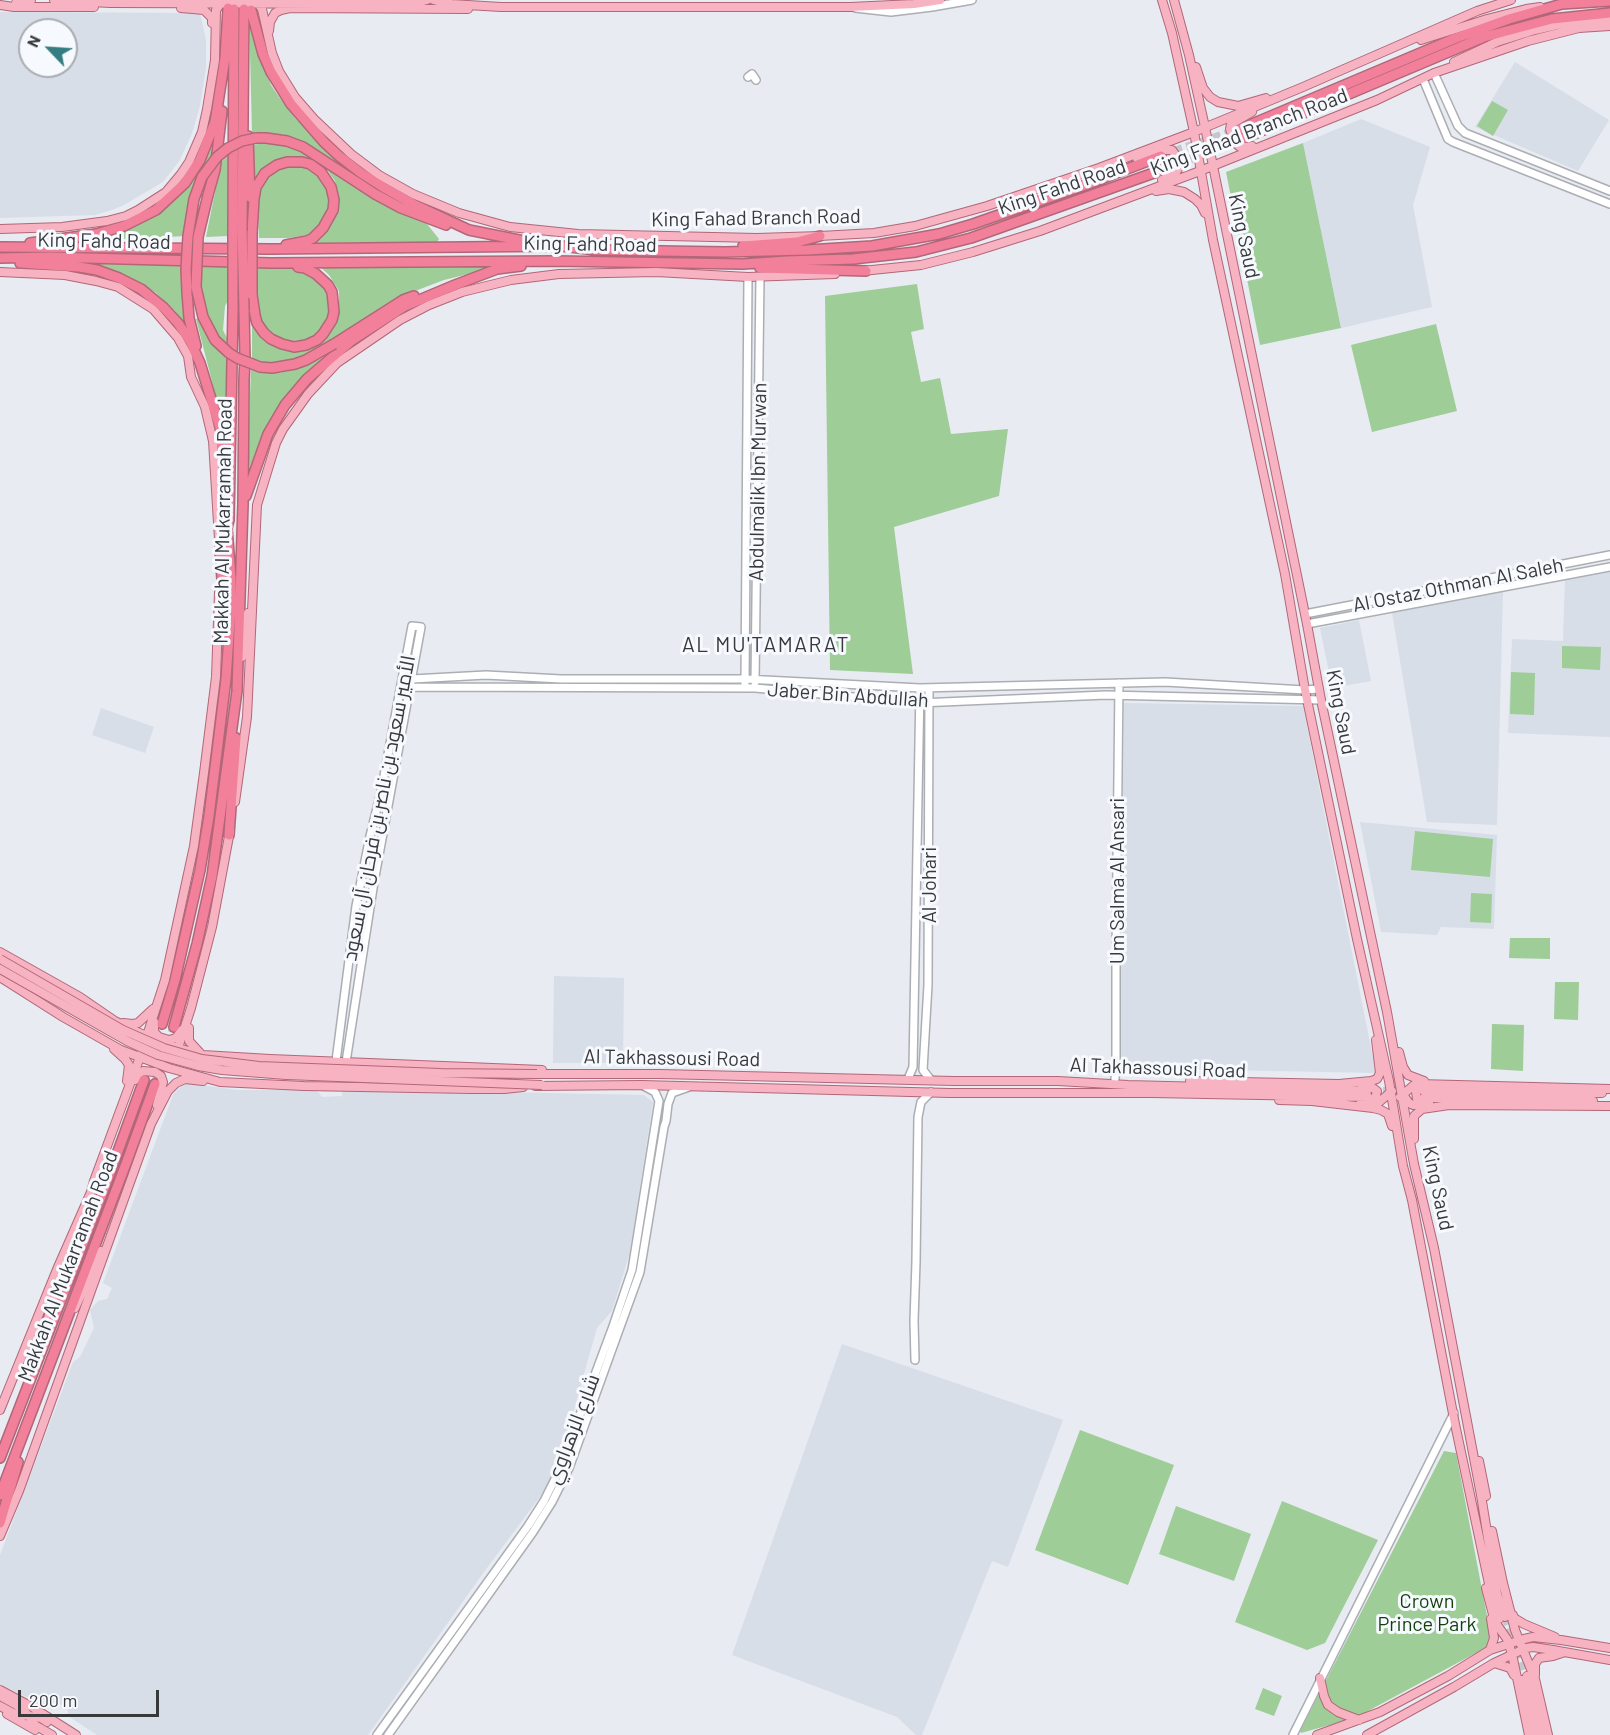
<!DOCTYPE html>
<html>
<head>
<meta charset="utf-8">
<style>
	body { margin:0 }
	#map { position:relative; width:1610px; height:1735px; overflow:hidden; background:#e8ebf1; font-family:Barlow,sans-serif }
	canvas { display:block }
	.north { position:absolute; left:18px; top:18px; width:60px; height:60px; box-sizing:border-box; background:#f6f9fe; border:2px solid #aaacb0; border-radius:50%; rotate:295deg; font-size:16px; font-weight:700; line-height:24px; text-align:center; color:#38393b }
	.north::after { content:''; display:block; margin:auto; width:21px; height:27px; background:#347d80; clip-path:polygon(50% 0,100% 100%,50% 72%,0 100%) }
	.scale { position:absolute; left:18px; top:1690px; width:141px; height:27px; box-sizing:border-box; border:3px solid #38393b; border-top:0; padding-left:8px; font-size:18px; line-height:21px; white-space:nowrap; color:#38393b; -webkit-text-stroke:4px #f6f9fe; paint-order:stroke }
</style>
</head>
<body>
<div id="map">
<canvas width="1610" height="1735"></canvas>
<div class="north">N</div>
<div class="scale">200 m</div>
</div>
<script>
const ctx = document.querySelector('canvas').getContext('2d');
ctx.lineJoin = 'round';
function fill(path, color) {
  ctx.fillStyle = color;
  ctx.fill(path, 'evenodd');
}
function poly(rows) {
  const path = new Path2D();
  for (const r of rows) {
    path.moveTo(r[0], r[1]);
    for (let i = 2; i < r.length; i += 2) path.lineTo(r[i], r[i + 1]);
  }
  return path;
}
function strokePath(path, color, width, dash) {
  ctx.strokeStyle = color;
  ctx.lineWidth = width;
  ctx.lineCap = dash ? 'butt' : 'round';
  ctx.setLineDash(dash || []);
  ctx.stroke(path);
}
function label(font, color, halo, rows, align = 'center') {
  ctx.font = font + ' Barlow,Cairo,sans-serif';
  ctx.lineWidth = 6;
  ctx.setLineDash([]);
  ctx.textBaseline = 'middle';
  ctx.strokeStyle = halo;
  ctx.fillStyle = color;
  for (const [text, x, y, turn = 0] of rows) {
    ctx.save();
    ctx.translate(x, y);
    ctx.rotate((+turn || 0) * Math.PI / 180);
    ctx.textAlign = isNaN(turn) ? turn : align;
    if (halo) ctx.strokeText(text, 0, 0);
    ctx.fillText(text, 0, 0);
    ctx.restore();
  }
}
const built = poly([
	[0,12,200,13,206,40,206,68,200,106,192,133,180,160,163,182,124,205,112,210,95,215,0,218],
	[30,30,66,30,66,66,30,66],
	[1515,62,1609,120,1578,171,1475,127],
	[1361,119,1430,147,1413,205,1432,307,1341,328,1303,143],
	[1610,572,1610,737,1508,733,1512,639,1563,641,1565,579],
	[1503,591,1497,825,1427,822,1391,607],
	[1359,620,1371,681,1332,688,1320,628],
	[1124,703,1303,706,1376,1073,1119,1068],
	[101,708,154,727,145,753,92,735],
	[1360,822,1497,835,1494,929,1441,927,1437,935,1381,932],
	[554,976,624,978,623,1063,553,1063],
	[187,1083,237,1090,311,1090,318,1092,322,1097,342,1096,342,1090,399,1090,644,1095,653,1102,630,1252,612,1311,597,1328,567,1434,548,1486,484,1572,368,1735,97,1735,68,1716,68,1707,56,1703,51,1703,45,1707,39,1705,31,1699,0,1685,0,1555,73,1362,80,1357,94,1328,90,1310,98,1301,107,1299,112,1288,103,1283,173,1095,182,1085],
	[842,1344,1063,1420,1008,1567,992,1561,922,1735,916,1735,897,1717,732,1655]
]);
const green = poly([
	[249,11,251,32,257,49,271,85,279,97,295,118,332,155,368,184,305,143,282,134,252,134],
	[1492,101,1508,110,1493,136,1477,126],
	[270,142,294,147,313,158,370,196,390,208,427,224,439,239,437,242,311,243,329,227,336,213,339,198,335,181,328,171,315,162,300,157,289,156,272,162,253,181,252,145],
	[1303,143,1341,328,1260,345,1226,172],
	[209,148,214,149,213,158,185,236,129,239,91,239,154,215],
	[228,156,228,236,206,237,221,162],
	[285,164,313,167,330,189,330,212,316,230,306,235,289,238,259,238,257,205,260,186,266,176],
	[82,262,183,262,189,329,175,311,155,292,110,269],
	[200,263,230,265,230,297,225,306,223,330,227,338,227,348,215,335,204,311,200,282],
	[317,264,501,266,444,280,394,299,309,354,290,363,263,364,252,361,252,320,285,349,305,351,320,344,327,336,334,326,339,312,339,291,329,275],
	[258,266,295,266,323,281,331,301,329,315,323,328,318,333,305,340,291,341,278,338,267,329,262,323,258,310],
	[917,284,924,329,911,332,921,382,940,378,951,434,1008,429,999,496,894,527,913,674,830,670,825,296],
	[196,319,198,319,208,338,217,349,227,359,227,432,224,428],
	[1436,324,1457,411,1372,432,1351,345],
	[333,351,331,355,302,382,250,474,248,449,251,369,265,372,279,373,298,369,322,358],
	[1562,646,1601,647,1600,670,1562,668],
	[1511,672,1535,673,1534,715,1510,714],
	[1415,831,1493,839,1490,877,1411,870],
	[1471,893,1492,894,1491,923,1470,922],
	[1510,938,1550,938,1550,959,1509,958],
	[1555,982,1579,982,1578,1020,1554,1019],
	[1492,1024,1524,1025,1523,1071,1491,1069],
	[1080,1430,1174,1465,1128,1585,1035,1550],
	[1444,1451,1456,1453,1491,1637,1487,1647,1355,1718,1301,1733,1300,1731],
	[1282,1501,1378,1540,1325,1643,1307,1650,1235,1622],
	[1176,1506,1251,1534,1234,1581,1159,1554],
	[1263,1688,1282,1696,1274,1716,1255,1709]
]);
const primaryTunnel = poly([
	[1371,1091,1407,1091],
	[1505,1617,1527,1676]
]);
const highwayTunnel = poly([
	[1161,156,1238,130],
	[1165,169,1241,139],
	[155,1084,174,1027]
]);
const secondary = poly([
	[855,8,891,12,932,7,972,0],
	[1434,73,1458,126,1465,133,1610,191],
	[748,77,752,74,756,80],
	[1423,79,1445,132,1448,139,1453,142,1610,204],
	[1305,614,1610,555],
	[1307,624,1610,567],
	[412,679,486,675,561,679,745,679,920,688,1165,682,1305,690,1319,689],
	[755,682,760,277],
	[745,683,748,277],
	[411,687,755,688,919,703,1106,695,1321,700],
	[929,688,928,985,923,1070,930,1079],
	[336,1061,356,906,370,836,381,792,412,626,421,627,374,882,346,1062],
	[908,1079,913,1067,920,688],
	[1115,1079,1116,1067,1116,956,1119,683],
	[915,1360,914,1321,916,1262,918,1117,921,1102,931,1092],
	[377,1735,528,1526,544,1501,559,1471,612,1329,632,1270,659,1101,655,1092,642,1085],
	[388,1735,533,1532,552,1502,569,1468,640,1272,664,1127,666,1121,668,1104,672,1093,689,1087],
	[1293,1735,1454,1413]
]);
const primary = poly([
	[54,0,110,3,392,4,413,4,427,0],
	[434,0,451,4,501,7,850,7,914,4,940,0],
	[1162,0,1172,33,1194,132,1213,240,1285,574,1305,690,1357,939,1389,1081,1403,1166,1412,1200,1455,1424,1492,1598,1499,1619],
	[1174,0,1189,55,1205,127,1307,624,1321,700,1387,1012,1414,1164,1434,1248,1481,1495,1497,1594,1505,1617],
	[16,3,31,0],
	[258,3,262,9,272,53,279,71,295,97,315,120,351,154,379,175,413,194,459,213,510,227,578,234,757,238,820,236,874,233,915,226,987,206,1099,168,1194,132,1303,87,1477,11,1511,0],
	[0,5,14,7,94,7],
	[181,8,204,10,212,18,212,23],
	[269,31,270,22,275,13,281,10,290,8,468,9],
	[1421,40,1487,19,1526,9,1540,7],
	[1454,62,1497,42,1535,30,1570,22,1610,18],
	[1196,67,1203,88,1210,97,1218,102,1238,106,1266,98],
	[1252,112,1231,124,1230,129,1235,143,1240,147,1247,147,1252,146],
	[1137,158,1164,150,1172,150,1177,157,1178,169,1175,174,1162,180],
	[1156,191,1169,189,1184,192,1195,199,1201,205,1205,213],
	[0,229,62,227,107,221,126,216,138,210,166,192,181,174,189,162,202,132,207,109,215,60,216,10,221,3],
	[862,271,921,265,973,252,1040,231,1200,171,1377,100,1434,73,1528,41,1579,28,1610,26],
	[0,272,65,275,96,281,118,287,153,309,178,338,188,356,191,377,205,407,213,441,220,556],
	[242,657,248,613],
	[235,802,247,717,257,505,276,443,283,429,308,394,337,363,400,320,429,305,462,292,511,280,559,274,656,272,748,277,835,274],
	[0,952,80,997,115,1021,133,1030,164,1044,203,1055,270,1059,542,1070],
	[0,977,63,1017,121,1050,169,1068,220,1082,304,1086,471,1089,504,1089,523,1087],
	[154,1022,154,1032,159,1037,169,1040,176,1038,182,1030],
	[123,1023,133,1024,138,1023,153,1009],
	[189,1028,189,1041,200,1053],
	[114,1049,125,1059,129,1065,127,1081],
	[1399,1052,1403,1067,1408,1075,1424,1081],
	[140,1057,162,1059,170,1056,178,1048,191,1008,212,927,230,831],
	[537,1074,659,1074,954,1081,1058,1081,1128,1085,1367,1091],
	[135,1080,138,1074,143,1071,155,1072,161,1076,163,1082,157,1105],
	[1190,1081,1339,1084,1371,1081,1377,1079,1380,1073,1376,1040],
	[535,1086,642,1085,949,1093,1152,1093,1368,1097],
	[1427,1087,1418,1089,1416,1092,1417,1099,1421,1102,1429,1103],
	[1424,1091,1602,1093],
	[1404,1096,1409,1103,1413,1105,1427,1105],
	[1400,1097,1414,1085,1419,1084,1610,1089],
	[1424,1098,1521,1098,1593,1101],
	[1279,1100,1312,1101,1373,1108,1381,1110,1388,1114,1392,1126],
	[1361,1101,1375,1099,1377,1091,1370,1086,1362,1085],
	[1367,1105,1378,1103,1392,1091],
	[1414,1139,1414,1116,1422,1109,1449,1105,1610,1106],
	[75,1308,101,1251],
	[39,1347,67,1258],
	[0,1410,58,1267,91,1192,94,1181,140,1057,165,980,194,846,204,773,216,677,219,592],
	[1479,1461,1486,1496],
	[1492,1531,1503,1583,1515,1630,1535,1679,1548,1735],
	[0,1536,19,1491,151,1124,168,1091,176,1083,185,1079,203,1081],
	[1486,1588,1495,1622,1507,1639,1512,1654,1529,1735],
	[1513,1615,1514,1618,1524,1624,1555,1637],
	[1490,1650,1494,1638,1491,1619],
	[1494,1663,1510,1668,1514,1675],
	[1535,1675,1535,1664,1539,1658,1553,1656,1565,1652],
	[1527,1676,1542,1735],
	[1320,1678,1324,1696,1328,1705,1338,1712,1359,1720],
	[1522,1680,1535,1735],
	[0,1690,32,1707,76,1735],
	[0,1696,20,1707,29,1716,33,1724,52,1735],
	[0,1706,13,1713,41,1718,47,1722],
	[7,1714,35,1730],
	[1317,1735,1380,1712,1448,1676,1490,1650,1524,1639,1533,1637,1561,1640,1610,1648],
	[1367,1735,1454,1687,1494,1663,1526,1648,1533,1647,1553,1650,1610,1660]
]);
const highway = poly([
	[251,10,263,54,271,72,291,104,324,142,339,156,361,173,383,187,413,204,469,230,529,242],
	[1238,130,1456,38,1509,19,1562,4,1610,1],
	[248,136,250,197],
	[256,138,266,138,287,141,303,147,375,194,401,208,446,225],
	[1242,139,1484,37,1552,19,1610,13],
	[208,195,215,170,222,111],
	[242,227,244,9],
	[233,229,234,9],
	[252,232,254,199,256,187,265,173,277,165,287,162,302,162,310,164,321,172,331,187,334,200,333,210,323,228,313,238,307,241,286,245],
	[30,243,96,234,124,226,156,210,185,183,200,160,215,122,225,58,228,8],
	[743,246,797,242,820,236],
	[0,247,271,249,561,246,596,250,725,252,807,250,872,246,939,234,973,224,1088,184,1161,156],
	[0,258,50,257,271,263,556,261,743,264,787,261,853,259,916,252,971,238,1165,169],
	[20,263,79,267,97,270,119,278,141,289,164,308,178,323,190,341,200,363,220,428,224,478],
	[760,268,866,271],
	[187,292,189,318,196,346],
	[252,295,255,315,257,323,264,333,271,339,282,344,294,347,306,345,317,340,323,334,332,320,334,312,332,292,328,285,316,274,305,268,298,267],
	[334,344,403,300,414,296],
	[246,496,268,434,285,405,307,379,351,341,405,306,455,285,497,269,521,266],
	[220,550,225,623],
	[229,835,236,738],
	[162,1024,175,980,200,870,209,816,226,679,231,606,231,578,227,528,229,520,233,309],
	[174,1027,197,944,212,876,237,691,243,504,244,380,245,358,244,310],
	[0,1458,109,1176,144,1080],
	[0,1495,127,1161,155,1084],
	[0,1523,18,1462]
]);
const primaryBridge = poly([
	[0,959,123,1030,164,1048,202,1059,259,1066,441,1073,537,1074],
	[0,969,127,1041,158,1055,198,1066,222,1070,286,1075,542,1085]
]);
const highwayBridge = poly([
	[208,195,198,237,196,287,203,317,215,340,229,353,237,358,260,367,272,368,295,364,306,360,334,344],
	[242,227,244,310],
	[233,229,233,309],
	[187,292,186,269,188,236,194,199,202,177,217,157,228,148,242,141,256,138],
	[252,295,252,232]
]);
const streetNames = [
	["King Fahad Branch Road",1249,132,-21],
	["King Fahd Road",1062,187,-19],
	["King Fahad Branch Road",756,218,-1],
	["King Saud",1244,236,78],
	["King Fahd Road",104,241,1],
	["King Fahd Road",590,244,1],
	["Abdulmalik Ibn Murwan",758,482,-89],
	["Makkah Al Mukarramah Road",223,521,-89],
	["Al Ostaz Othman Al Saleh",1458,585,-11],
	["Jaber Bin Abdullah",848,695,4],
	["King Saud",1341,712,79],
	["الأمير سعود بن ناصر بن فرحان آل سعود",379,808,-79],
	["Um Salma Al Ansari",1117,881,-90],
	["Al Johari",929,885,-90],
	["Al Takhassousi Road",672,1058,1],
	["Al Takhassousi Road",1158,1068,2],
	["King Saud",1438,1188,78],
	["Makkah Al Mukarramah Road",68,1266,-69],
	["شارع الزهراوي",573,1429,-69]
];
const parkNames = [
	["Crown",1427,1601],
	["Prince Park",1427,1624]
];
const neighbourhoodNames = [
	["AL MU'TAMARAT",766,645]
];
fill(built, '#d7dee8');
fill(green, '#9ecd98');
strokePath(primaryTunnel, '#c5c7cd', 8, [8, 4]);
strokePath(highwayTunnel, '#c5c7cd', 9, [9, 4.5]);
strokePath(secondary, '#abaeb3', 10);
strokePath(primary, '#b26779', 10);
strokePath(highway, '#b26779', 12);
strokePath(secondary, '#fff', 7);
strokePath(primary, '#f8b3c2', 8);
strokePath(highway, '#f3809a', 9);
strokePath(primaryBridge, '#b26779', 10, []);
strokePath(highwayBridge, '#b26779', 12, []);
strokePath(primaryBridge, '#f8b3c2', 8);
strokePath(highwayBridge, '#f3809a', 9);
label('20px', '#38393b', '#f6f9fe', streetNames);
label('20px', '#113f0b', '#f6f9fe', parkNames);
ctx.letterSpacing = '1.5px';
label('21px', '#38393b', '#f6f9fe', neighbourhoodNames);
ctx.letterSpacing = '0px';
</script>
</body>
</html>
